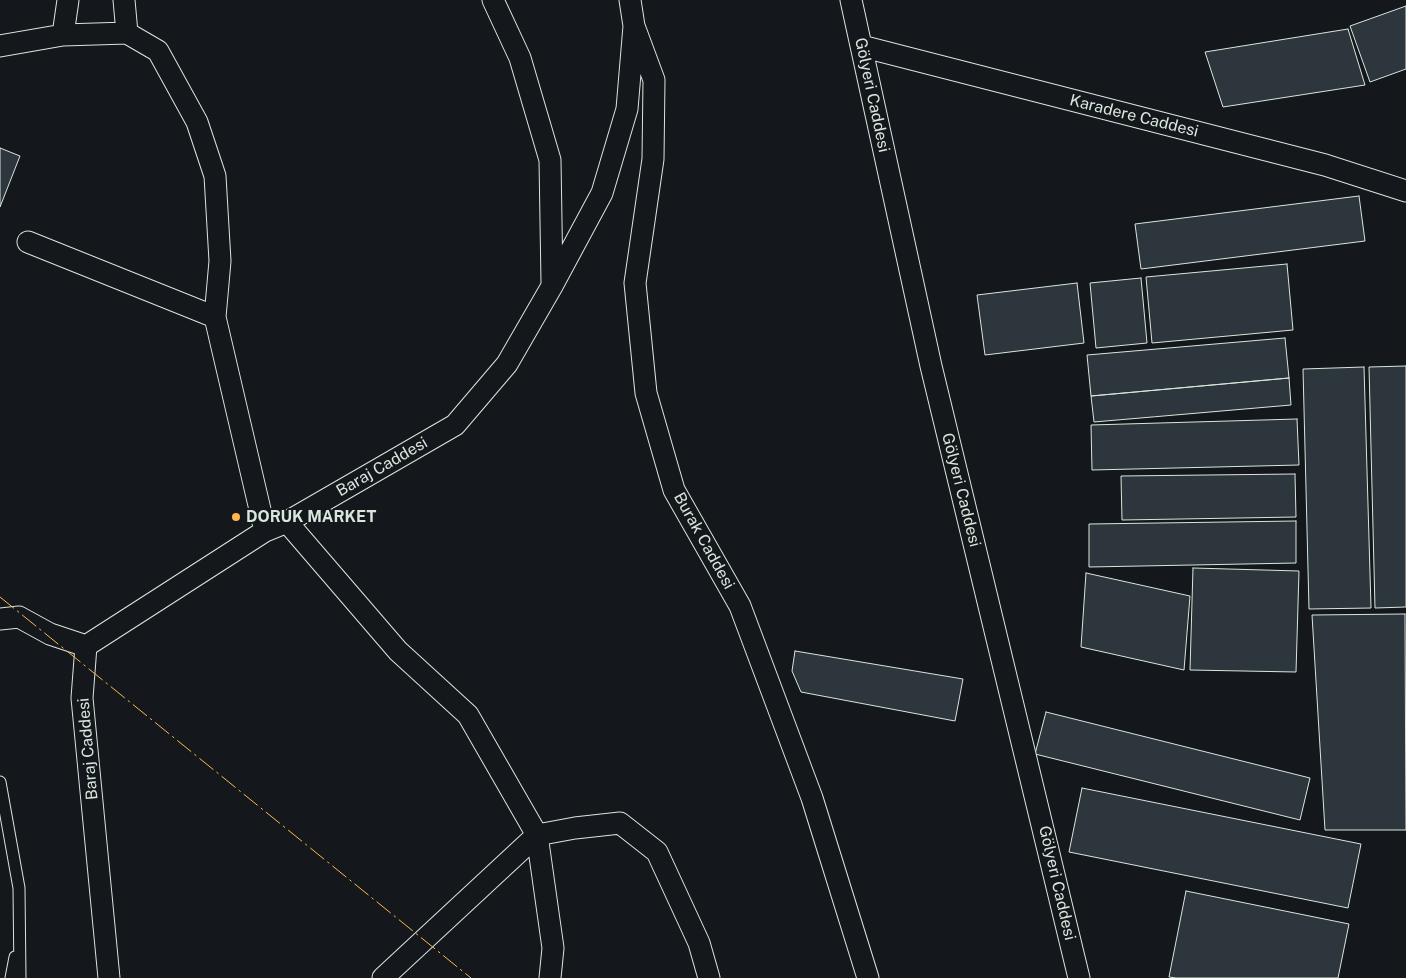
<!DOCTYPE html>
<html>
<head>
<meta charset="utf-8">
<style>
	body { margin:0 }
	canvas { display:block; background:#14181c }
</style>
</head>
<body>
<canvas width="1406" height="978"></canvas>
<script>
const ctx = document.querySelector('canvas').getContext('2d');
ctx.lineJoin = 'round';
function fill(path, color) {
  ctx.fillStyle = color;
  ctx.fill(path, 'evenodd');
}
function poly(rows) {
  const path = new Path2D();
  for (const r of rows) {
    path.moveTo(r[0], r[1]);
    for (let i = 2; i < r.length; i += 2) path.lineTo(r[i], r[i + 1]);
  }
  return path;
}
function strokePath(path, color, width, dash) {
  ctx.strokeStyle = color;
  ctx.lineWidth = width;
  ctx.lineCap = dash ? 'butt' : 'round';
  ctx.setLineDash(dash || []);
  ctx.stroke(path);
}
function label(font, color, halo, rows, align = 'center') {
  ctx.font = font + ' "Public Sans",sans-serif';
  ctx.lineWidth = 4;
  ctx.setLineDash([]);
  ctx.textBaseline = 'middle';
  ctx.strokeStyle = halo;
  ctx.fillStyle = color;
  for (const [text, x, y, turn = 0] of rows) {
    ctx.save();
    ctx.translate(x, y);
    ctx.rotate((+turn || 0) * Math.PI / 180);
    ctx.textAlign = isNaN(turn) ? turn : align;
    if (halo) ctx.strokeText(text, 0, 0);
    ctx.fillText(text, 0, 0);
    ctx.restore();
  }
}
const building = poly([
	[1406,6,1406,69,1370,82,1350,26,1406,6],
	[1348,29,1365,85,1223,107,1205,52,1348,29],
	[0,148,20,156,0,207,0,148],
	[1359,196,1365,241,1141,269,1135,224,1359,196],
	[1287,264,1293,330,1152,343,1146,277,1287,264],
	[1141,278,1147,343,1096,348,1090,283,1141,278],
	[1077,283,1084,343,985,355,977,295,1077,283],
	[1285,338,1289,378,1091,396,1087,355,1285,338],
	[1406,366,1406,607,1375,608,1369,367,1406,366],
	[1364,367,1371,608,1309,609,1303,369,1364,367],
	[1289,378,1291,405,1094,422,1091,396,1289,378],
	[1297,419,1299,465,1092,470,1091,425,1297,419],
	[1295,474,1296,517,1122,520,1121,476,1295,474],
	[1296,521,1296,563,1089,567,1089,524,1296,521],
	[1193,568,1299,571,1296,672,1190,670,1193,568],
	[1086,573,1190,596,1184,670,1081,647,1086,573],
	[1405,614,1406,830,1325,830,1312,615,1405,614],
	[795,651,963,679,955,721,801,692,792,671,795,651],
	[1046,712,1310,778,1300,820,1035,754,1046,712],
	[1082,788,1361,844,1348,908,1069,852,1082,788],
	[1186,891,1349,924,1338,978,1176,978,1169,977,1186,891]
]);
const service = poly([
	[0,782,19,888,20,978],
	[11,978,15,957]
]);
const minor = poly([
	[124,0,127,33],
	[493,0,520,58,550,160,552,283],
	[630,0,634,26,654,80,653,159,635,283,646,393,674,490,740,606,812,798,868,978],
	[851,0,931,366,1079,978],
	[63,35,68,0],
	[0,46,63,35,127,33,158,51,197,122,215,176,220,261,215,317,265,531],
	[861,46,1325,165,1406,191],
	[28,242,215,317],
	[287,522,398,651,468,715,537,835,553,948,550,978],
	[0,619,19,617,50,634,86,646],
	[109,978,82,698,86,646,265,531,287,522,455,425,507,364,552,286,602,193,627,109,634,26],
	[383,978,537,835,575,828,620,823,657,852,699,943,709,978]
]);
const power = poly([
	[0,597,471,978]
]);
const markers = [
	[236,517,5,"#ffb74d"]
];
const streetNames = [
	["Gölyeri Caddesi",872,95,78],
	["Karadere Caddesi",1134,116,14],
	["Baraj Caddesi",382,467,-30],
	["Gölyeri Caddesi",961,490,76],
	["Burak Caddesi",704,541,61],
	["Baraj Caddesi",88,749,-95],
	["Gölyeri Caddesi",1057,883,77]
];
const poiNames = [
	["DORUK MARKET",246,517]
];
fill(building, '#2c363c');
strokePath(building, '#d8e6dc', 1);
strokePath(service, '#d8e6dc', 13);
strokePath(minor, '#d8e6dc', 23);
strokePath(service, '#14181c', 11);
strokePath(minor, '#14181c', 21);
strokePath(power, '#ffb74d', 1, [18, 4, 2.5, 4]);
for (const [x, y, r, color] of markers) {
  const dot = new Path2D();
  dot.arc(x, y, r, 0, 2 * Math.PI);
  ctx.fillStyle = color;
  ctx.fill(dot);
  strokePath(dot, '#14181c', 2);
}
label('16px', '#d8e6dc', '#14181c', streetNames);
label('bold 16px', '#d8e6dc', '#14181c', poiNames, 'left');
</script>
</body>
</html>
